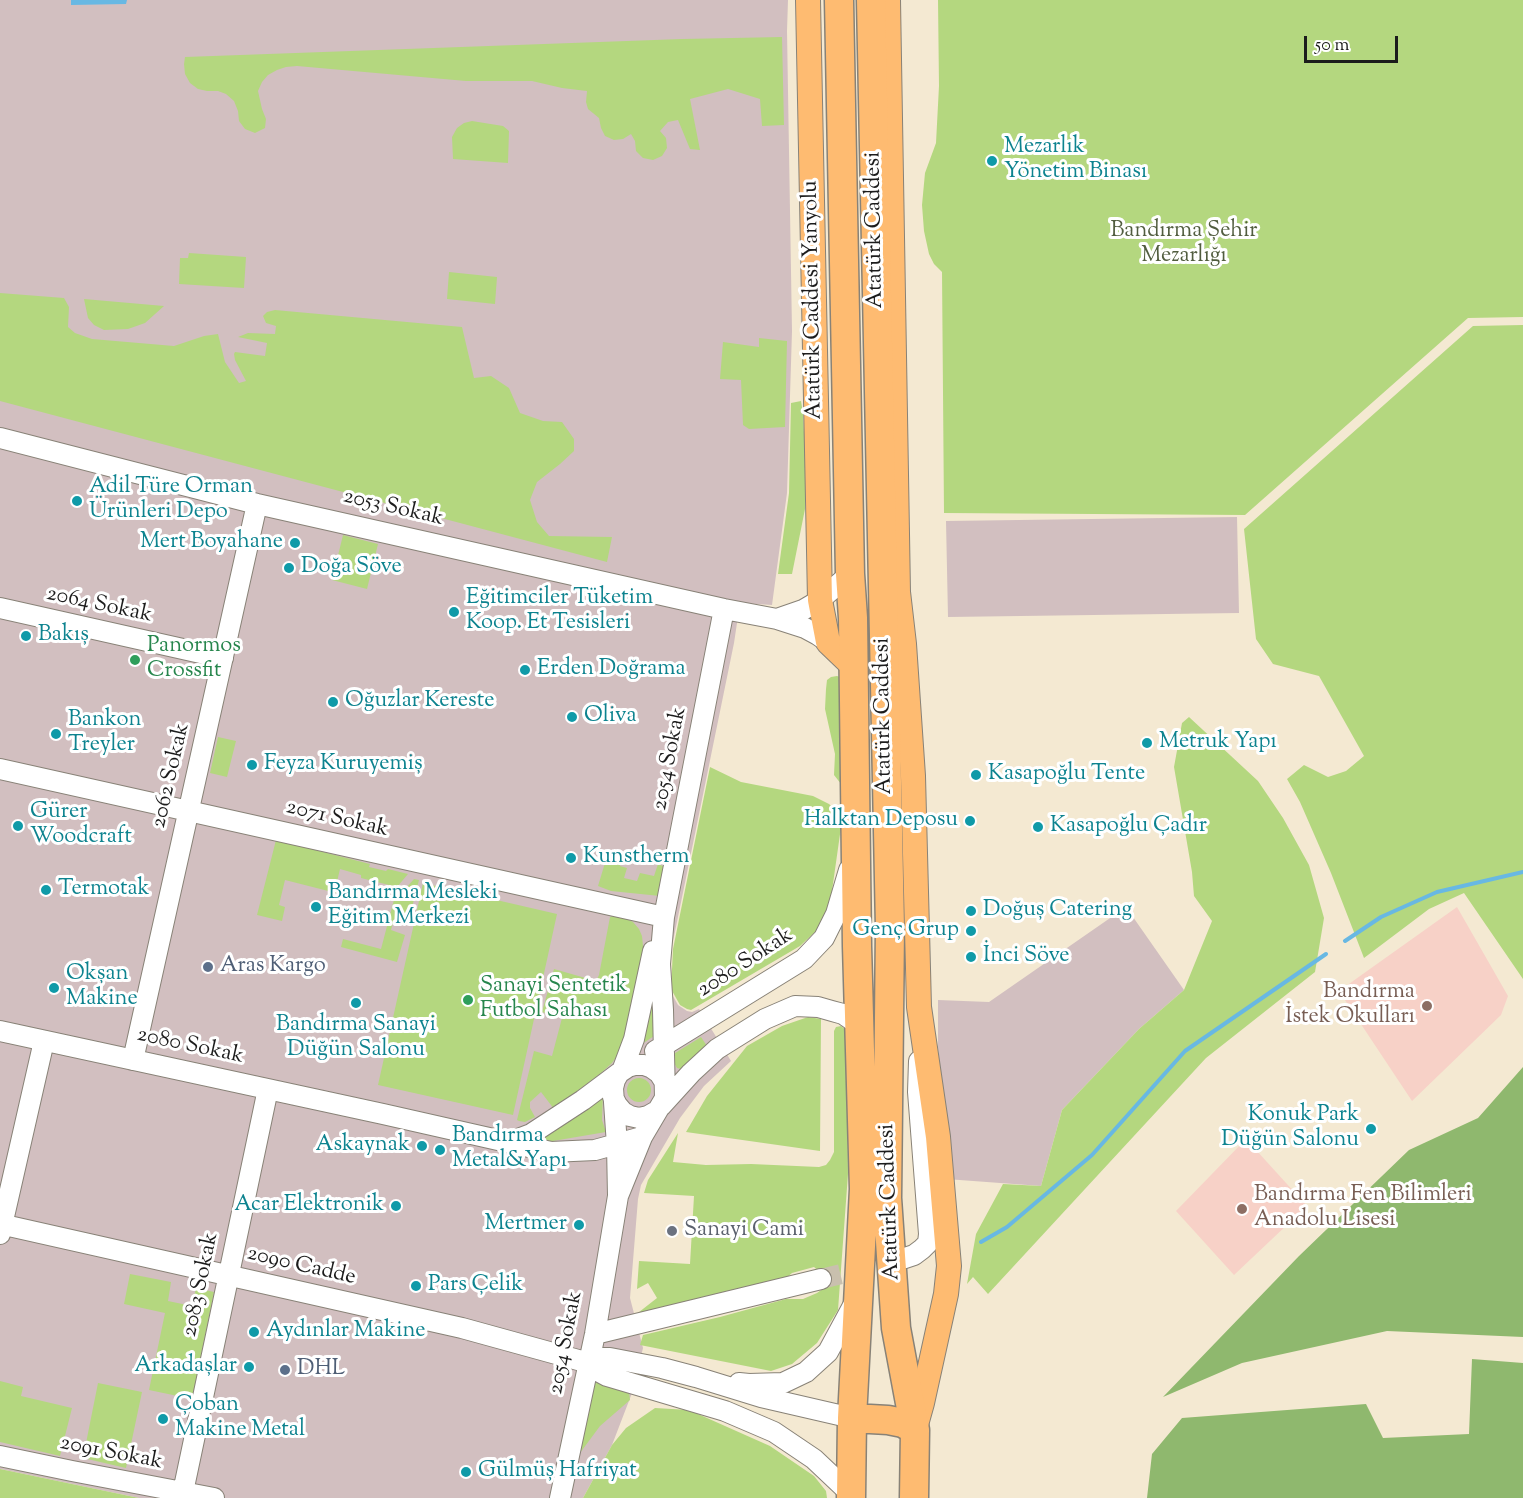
<!DOCTYPE html>
<html>
<head>
<meta charset="utf-8">
<style>
	body { margin:0 }
	#map { position:relative; width:1523px; height:1498px; overflow:hidden; background:#f4e9d2; font-family:"Sorts Mill Goudy",serif }
	canvas { display:block }
	.scale { position:absolute; left:1304px; top:36px; width:94px; height:27px; box-sizing:border-box; border:3px solid #1c1c1c; border-top:0; padding-left:8px; font-size:18px; line-height:21px; white-space:nowrap; color:#1c1c1c; -webkit-text-stroke:4px #fff; paint-order:stroke }
</style>
</head>
<body>
<div id="map">
<canvas width="1523" height="1498"></canvas>
<div class="scale">50 m</div>
</div>
<script>
const ctx = document.querySelector('canvas').getContext('2d');
ctx.lineJoin = 'round';
function fill(path, color) {
  ctx.fillStyle = color;
  ctx.fill(path, 'evenodd');
}
function poly(rows) {
  const path = new Path2D();
  for (const r of rows) {
    if (r.length === 3) {
      path.moveTo(r[0] + r[2], r[1]);
      path.arc(r[0], r[1], r[2], 0, 2 * Math.PI);
      continue;
    }
    path.moveTo(r[0], r[1]);
    for (let i = 2; i < r.length; i += 2) path.lineTo(r[i], r[i + 1]);
  }
  return path;
}
function strokePath(path, color, width, dash) {
  ctx.strokeStyle = color;
  ctx.lineWidth = width;
  ctx.lineCap = dash ? 'butt' : 'round';
  ctx.setLineDash(dash || []);
  ctx.stroke(path);
}
function label(font, color, halo, rows, align = 'center') {
  ctx.font = font + ' "Sorts Mill Goudy",serif';
  ctx.lineWidth = 6;
  ctx.setLineDash([]);
  ctx.textBaseline = 'middle';
  ctx.strokeStyle = halo;
  ctx.fillStyle = color;
  for (const [text, x, y, turn = 0] of rows) {
    ctx.save();
    ctx.translate(x, y);
    ctx.rotate((+turn || 0) * Math.PI / 180);
    ctx.textAlign = isNaN(turn) ? turn : align;
    if (halo) ctx.strokeText(text, 0, 0);
    ctx.fillText(text, 0, 0);
    ctx.restore();
  }
}
const built = poly([
	[1457,907,1508,996,1501,1015,1412,1101,1339,991],
	[1246,1139,1307,1206,1234,1275,1176,1211]
]);
const industrial = poly([
	[0,0,788,0,787,31,792,331,787,493,772,605,740,603,734,643,671,951,669,989,678,1005,687,1011,692,1012,699,1009,731,1061,704,1086,680,1118,641,1185,638,1199,630,1298,643,1348,632,1393,612,1445,583,1498,139,1498,0,1469],
	[1237,517,1239,613,948,617,946,521],
	[1126,907,1184,990,1139,1029,1062,1110,1041,1186,946,1179,938,1046,938,1000,989,1002]
]);
const green = poly([
	[938,0,1523,0,1523,317,1468,318,1245,515,944,513,942,272,934,264,929,254,924,231,922,205,925,173,936,143,939,86],
	[782,37,784,125,762,126,760,99,728,89,690,99,700,150,690,149,678,120,668,122,660,131,666,138,667,148,662,156,653,160,643,158,636,151,635,141,631,134,623,139,614,140,605,136,601,128,599,118,588,109,586,102,587,91,562,88,532,81,466,81,297,66,286,67,277,70,268,75,262,82,258,91,262,109,266,119,265,128,255,133,245,129,239,121,238,111,234,101,226,94,218,91,207,91,198,89,190,83,185,74,184,64,185,57,682,39],
	[472,121,503,126,509,131,508,163,453,159,452,137,457,128,464,123],
	[189,253,246,257,244,288,179,284,180,258,188,258],
	[449,272,497,277,495,304,447,299],
	[0,293,64,298,69,307,68,327,75,333,92,339,174,346,204,336,218,334,225,362,239,383,246,381,235,360,234,354,235,352,265,356,267,343,238,337,248,333,275,334,276,326,266,323,263,316,267,312,275,310,462,327,474,378,491,376,509,388,520,413,543,421,562,422,574,439,574,451,560,464,537,482,530,500,537,522,549,536,612,537,607,562,0,401],
	[84,299,164,306,145,323,128,329,104,330,94,325,88,318],
	[1523,325,1523,979,1464,893,1429,909,1364,958,1331,873,1300,802,1287,779,1304,765,1328,777,1346,771,1364,756,1319,676,1273,664,1256,639,1244,529,1473,326],
	[759,338,787,341,785,427,749,429,743,425,741,380,720,379,723,342,759,347],
	[801,401,803,413,806,471,805,509,792,574,778,574,789,493,791,403],
	[343,535,378,544,367,589,332,580],
	[837,676,843,678,845,789,834,775,835,754,825,709,826,689,827,680,831,677],
	[1189,717,1258,781,1283,818,1309,865,1324,918,1315,972,1206,1058,988,1294,973,1277,967,1284,976,1234,1003,1184,1041,1186,1062,1110,1139,1029,1184,990,1212,921,1194,896,1192,872,1174,767,1182,723],
	[218,737,236,741,227,777,210,773],
	[710,767,741,782,813,796,829,804,837,811,842,820,829,912,815,932,800,946,691,1010,687,1009,680,1005,671,989,673,949],
	[276,840,370,864,369,867,386,871,388,869,408,874,397,887,361,878,361,875,340,869,336,886,353,891,352,897,285,880,279,905,285,907,282,921,257,915],
	[608,853,622,857,620,866,627,868,624,878,637,881,640,873,654,876,658,864,668,868,660,896,611,891,598,886],
	[414,879,419,880,408,923,394,919,391,930,405,935,397,962,341,947,343,939,381,949,396,892,407,887],
	[423,883,557,914,513,1115,378,1085],
	[617,914,633,922,639,929,642,936,643,946,642,965,622,1049,612,1063,601,1073,554,1109,541,1092,530,1102,530,1108,535,1117,525,1122,519,1121,517,1120,534,1051,552,1056,562,1018,542,1012,554,969,596,981,599,975,610,917],
	[657,967,657,1034,639,1046],
	[808,1017,821,1019,820,1151,686,1132,707,1096,747,1046,782,1026],
	[841,1026,847,1031,848,1174,838,1310,817,1343,792,1364,771,1371,640,1345,643,1335,720,1317,786,1299,803,1299,817,1293,825,1287,823,1275,814,1267,792,1273,782,1282,634,1316,657,1298,648,1283,637,1289,639,1261,690,1264,694,1196,644,1193,648,1180,678,1133,673,1162,706,1165,751,1164,819,1167,826,1165,830,1160,834,1152,834,1031,836,1027],
	[701,1037,707,1046,681,1069,677,1068,672,1059,672,1055],
	[639,1090,12],
	[603,1093,602,1120,606,1132,547,1142,533,1138],
	[130,1274,171,1282,168,1301,192,1306,196,1288,214,1292,192,1399,149,1390,165,1313,124,1304],
	[0,1381,23,1387,21,1396,72,1408,60,1456,0,1442],
	[98,1383,142,1392,126,1468,83,1458],
	[594,1383,600,1383,629,1392,630,1400,600,1426,577,1457],
	[655,1408,689,1410,770,1446,814,1476,826,1491,827,1498,583,1498,612,1445,626,1428],
	[0,1469,139,1498,0,1498]
]);
const forest = poly([
	[1523,1067,1523,1337,1387,1331,1242,1363,1163,1397,1299,1256,1409,1150,1478,1118],
	[1472,1359,1523,1363,1523,1498,1147,1498,1152,1454,1182,1418,1366,1404,1383,1438,1469,1434]
]);
const water = poly([
	[71,0,127,0,126,4,71,5]
]);
const stream = poly([
	[1345,941,1381,917,1437,892,1523,872],
	[981,1242,1007,1227,1092,1155,1185,1051,1326,954]
]);
const minorTunnel = poly([
	[821,1279,903,1259]
]);
const minor = poly([
	[0,438,257,504,724,609,777,619,805,628,818,635,828,642],
	[0,608,223,658],
	[777,619,803,610,820,600,850,574],
	[0,769,664,917],
	[0,1031,383,1114,551,1152,595,1150,642,1137],
	[655,1051,804,959,824,938,836,914,849,870],
	[133,1060,257,504],
	[622,1071,634,1039,653,951],
	[613,1097,617,1105,623,1112,630,1116,639,1118,648,1116,655,1112],
	[661,1106,691,1073,717,1049,765,1019,795,1006,818,1007,832,1011,843,1014,859,1025],
	[510,1142,531,1134,583,1100,619,1073],
	[618,1196,642,1137,665,1098,663,1010,660,964,664,917,724,609],
	[0,1224,462,1328,589,1363,596,1370,607,1376,725,1411,774,1432,814,1459,851,1494],
	[0,1234,44,1041],
	[905,1258,914,1255,922,1249,928,1243,929,1234,918,1092,919,1061],
	[595,1334,821,1279],
	[589,1363,602,1358,610,1358,662,1368,696,1377,761,1397,852,1418],
	[739,1383,749,1384,783,1383,806,1372,828,1352,855,1302],
	[0,1456,72,1471,214,1498],
	[183,1492,268,1089],
	[560,1498,595,1334,618,1196,617,1145,613,1088,615,1080,619,1073,628,1067,635,1065,644,1065,652,1068,659,1073,664,1081]
]);
const major = poly([
	[808,0,820,600,828,642,852,665],
	[888,0,898,592,904,644,913,776,919,1007,938,1137,949,1266,946,1294,922,1403,915,1428]
]);
const highway = poly([
	[839,0,850,574,853,618,857,946,864,1189,852,1418,851,1498],
	[871,0,890,928,887,1198,896,1328,915,1430,914,1498],
	[852,1418,888,1420,903,1423,915,1430]
]);
const markers = [
	[992,161,6,"#0f9aa8"],
	[77,501,6,"#0f9aa8"],
	[295,543,6,"#0f9aa8"],
	[289,568,6,"#0f9aa8"],
	[454,612,6,"#0f9aa8"],
	[26,636,6,"#0f9aa8"],
	[135,660,6,"#2e9e5b"],
	[525,670,6,"#0f9aa8"],
	[333,702,6,"#0f9aa8"],
	[572,717,6,"#0f9aa8"],
	[56,734,6,"#0f9aa8"],
	[1147,743,6,"#0f9aa8"],
	[252,765,6,"#0f9aa8"],
	[976,775,6,"#0f9aa8"],
	[970,821,6,"#0f9aa8"],
	[18,826,6,"#0f9aa8"],
	[1038,827,6,"#0f9aa8"],
	[571,858,6,"#0f9aa8"],
	[46,890,6,"#0f9aa8"],
	[316,907,6,"#0f9aa8"],
	[971,911,6,"#0f9aa8"],
	[971,931,6,"#0f9aa8"],
	[971,957,6,"#0f9aa8"],
	[208,967,6,"#5c6f8a"],
	[54,988,6,"#0f9aa8"],
	[468,1000,6,"#2e9e5b"],
	[356,1003,6,"#0f9aa8"],
	[1427,1006,6,"#8d6e63"],
	[1371,1129,6,"#0f9aa8"],
	[422,1146,6,"#0f9aa8"],
	[440,1150,6,"#0f9aa8"],
	[396,1206,6,"#0f9aa8"],
	[1242,1209,6,"#8d6e63"],
	[579,1225,6,"#0f9aa8"],
	[672,1231,6,"#6b7280"],
	[416,1286,6,"#0f9aa8"],
	[254,1332,6,"#0f9aa8"],
	[249,1367,6,"#0f9aa8"],
	[285,1370,6,"#5c6f8a"],
	[163,1419,6,"#0f9aa8"],
	[466,1472,6,"#0f9aa8"]
];
const cultureNames = [
	["Mezarlık",1004,148],
	["Yönetim Binası",1004,173],
	["Adil Türe Orman",89,488],
	["Ürünleri Depo",89,513],
	["Mert Boyahane",283,543,"right"],
	["Doğa Söve",301,568],
	["Eğitimciler Tüketim",466,599],
	["Koop. Et Tesisleri",466,624],
	["Bakış",38,636],
	["Erden Doğrama",537,670],
	["Oğuzlar Kereste",345,702],
	["Oliva",584,717],
	["Bankon",68,721],
	["Treyler",68,746],
	["Metruk Yapı",1159,743],
	["Feyza Kuruyemiş",264,765],
	["Kasapoğlu Tente",988,775],
	["Gürer",30,813],
	["Woodcraft",30,838],
	["Halktan Deposu",958,821,"right"],
	["Kasapoğlu Çadır",1050,827],
	["Kunstherm",583,858],
	["Termotak",58,890],
	["Bandırma Mesleki",328,894],
	["Eğitim Merkezi",328,919],
	["Doğuş Catering",983,911],
	["Genç Grup",959,931,"right"],
	["İnci Söve",983,957],
	["Okşan",66,975],
	["Makine",66,1000],
	["Bandırma Sanayi",356,1026,"center"],
	["Düğün Salonu",356,1051,"center"],
	["Konuk Park",1359,1116,"right"],
	["Düğün Salonu",1359,1141,"right"],
	["Bandırma",452,1137],
	["Metal&Yapı",452,1162],
	["Askaynak",410,1146,"right"],
	["Acar Elektronik",384,1206,"right"],
	["Mertmer",567,1225,"right"],
	["Pars Çelik",428,1286],
	["Aydınlar Makine",266,1332],
	["Arkadaşlar",237,1367,"right"],
	["Çoban",175,1406],
	["Makine Metal",175,1431],
	["Gülmüş Hafriyat",478,1472]
];
const streetNames = [
	["Atatürk Caddesi",876,230,-91],
	["Atatürk Caddesi Yanyolu",814,300,-91],
	["2053 Sokak",393,509,13],
	["2064 Sokak",99,606,12],
	["Atatürk Caddesi",885,716,-91],
	["2054 Sokak",671,759,-79],
	["2062 Sokak",172,776,-77],
	["2071 Sokak",337,820,13],
	["2080 Sokak",746,964,-33],
	["2080 Sokak",190,1047,12],
	["Atatürk Caddesi",891,1202,-92],
	["2090 Cadde",301,1267,13],
	["2083 Sokak",202,1285,-78],
	["2054 Sokak",567,1343,-79],
	["2091 Sokak",111,1454,11]
];
const parkNames = [
	["Bandırma Şehir",1184,232],
	["Mezarlığı",1184,257]
];
const leisureNames = [
	["Panormos",147,647],
	["Crossfit",147,672],
	["Sanayi Sentetik",480,987],
	["Futbol Sahası",480,1012]
];
const serviceNames = [
	["Aras Kargo",220,967],
	["DHL",297,1370]
];
const educationNames = [
	["Bandırma",1415,993],
	["İstek Okulları",1415,1018],
	["Bandırma Fen Bilimleri",1254,1196,"left"],
	["Anadolu Lisesi",1254,1221,"left"]
];
const worshipNames = [
	["Sanayi Cami",684,1231]
];
fill(built, '#f7d1c7');
fill(industrial, '#d2bfc0');
fill(green, '#b4d77f');
fill(forest, '#8fb86e');
fill(water, '#68b8e3');
strokePath(stream, '#68b8e3', 4);
strokePath(minorTunnel, '#c9c0ae', 20, [20, 10]);
strokePath(minor, '#888277', 22);
strokePath(major, '#888277', 26);
strokePath(highway, '#888277', 31);
strokePath(minor, '#fff', 20);
strokePath(major, '#febb71', 24);
strokePath(highway, '#febb71', 28);
for (const [x, y, r, color] of markers) {
  const dot = new Path2D();
  dot.arc(x, y, r, 0, 2 * Math.PI);
  ctx.fillStyle = color;
  ctx.fill(dot);
  strokePath(dot, '#fff', 2);
}
label('22px', '#0d838f', '#fff', cultureNames, 'left');
label('22px', '#1c1c1c', '#fff', streetNames);
label('22px', '#515d3f', '#fff', parkNames);
label('22px', '#27864d', '#fff', leisureNames, 'left');
label('22px', '#4e5e75', '#fff', serviceNames, 'left');
label('22px', '#785e54', '#fff', educationNames, 'right');
label('22px', '#5b616d', '#fff', worshipNames, 'left');
</script>
</body>
</html>
